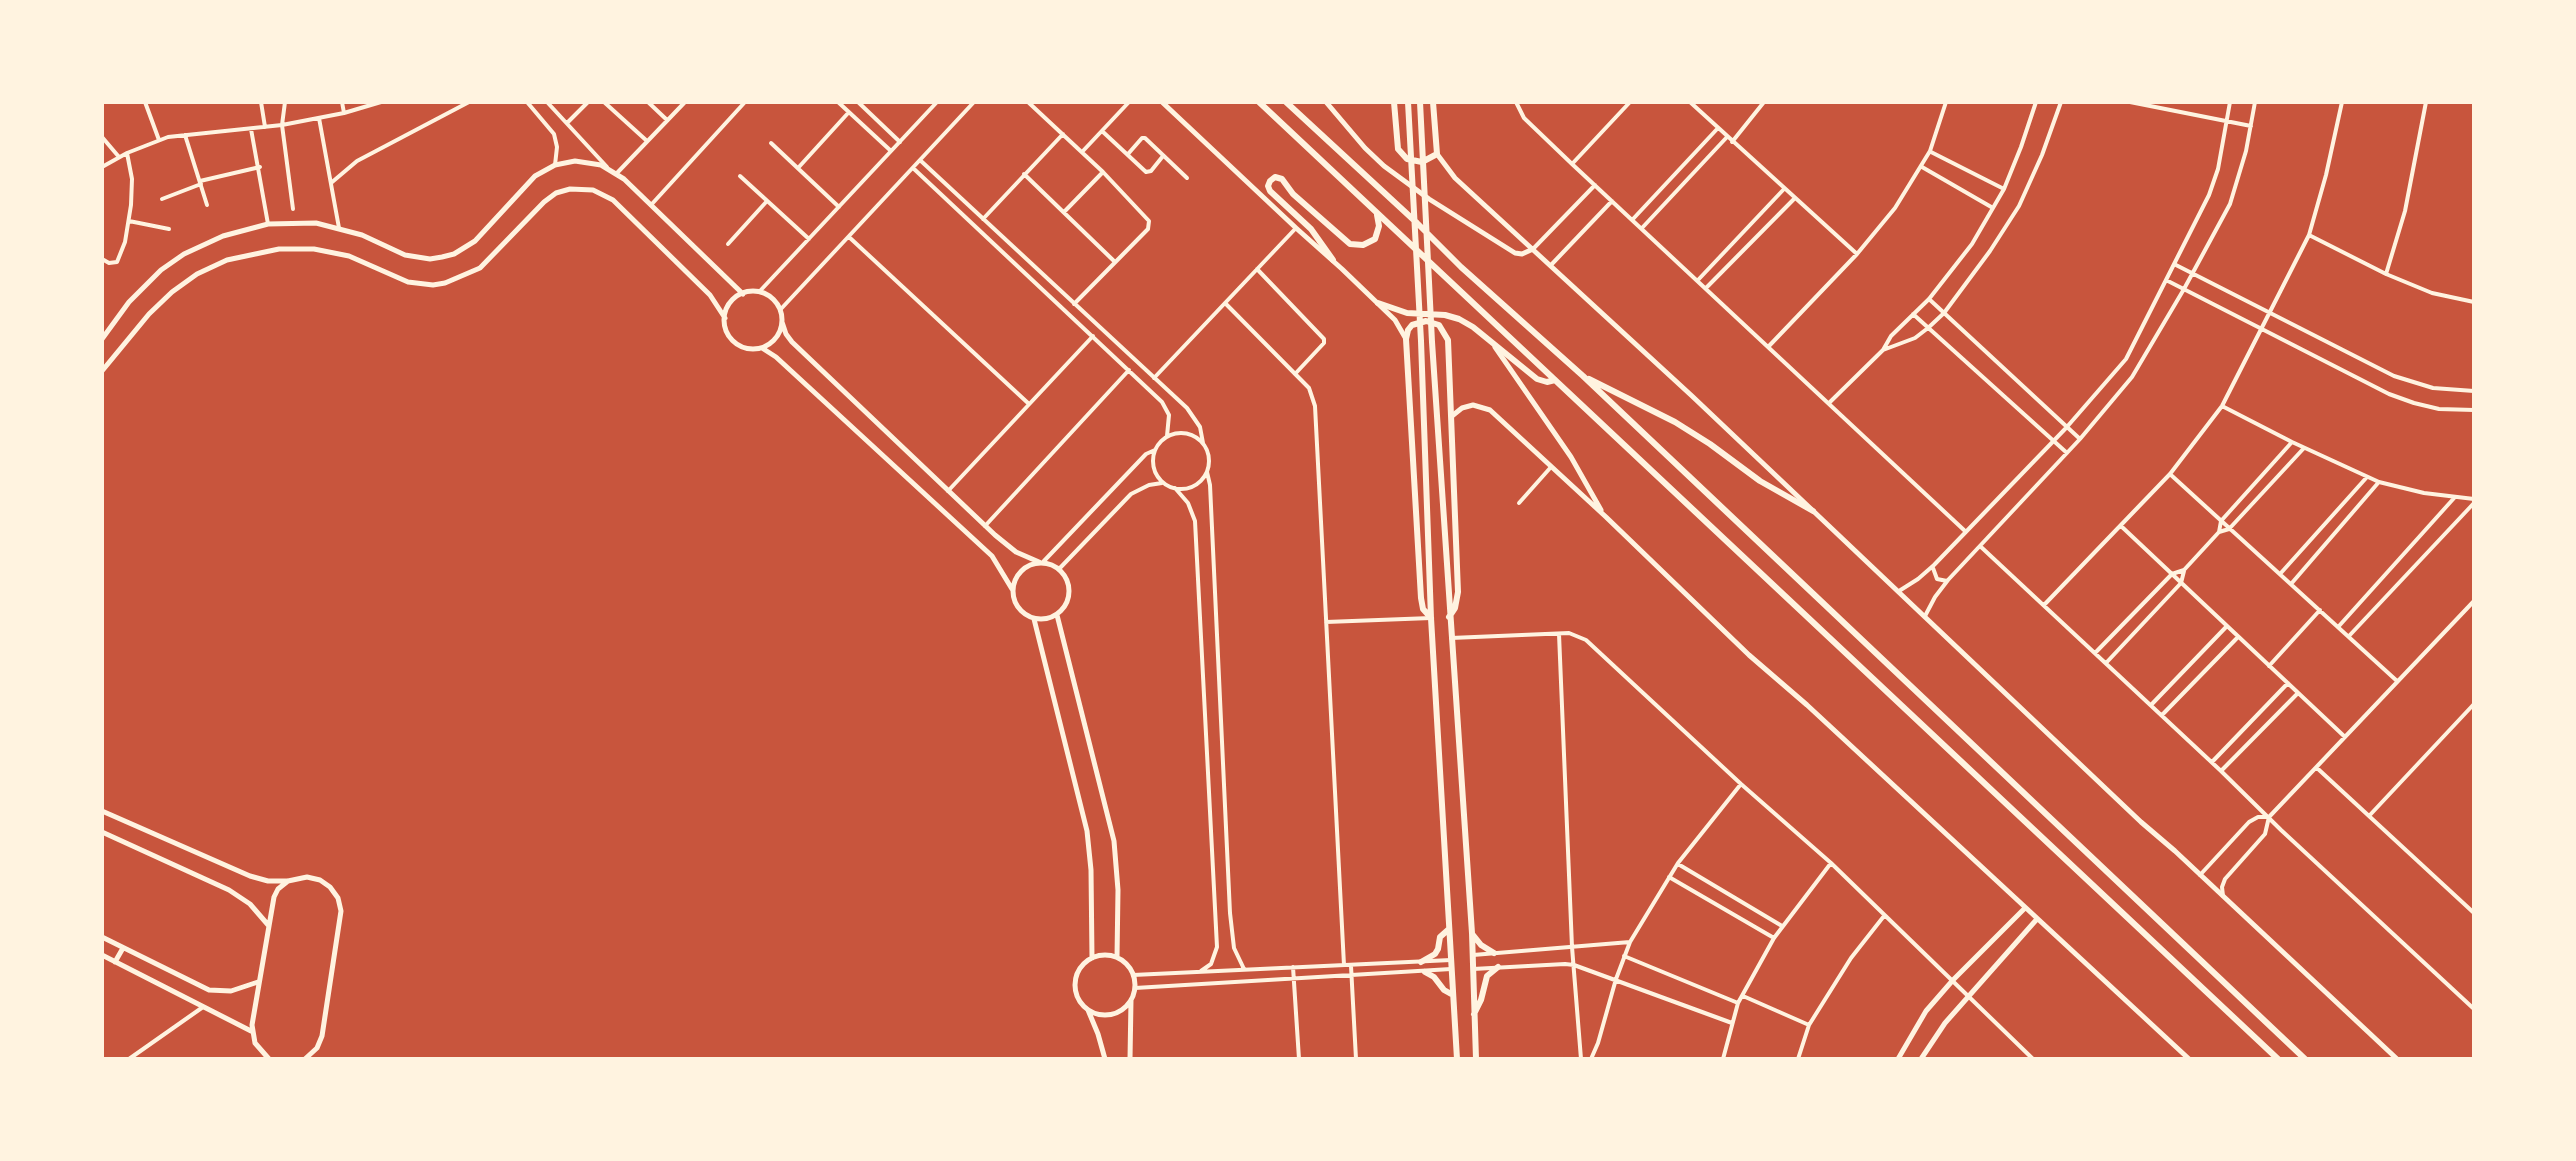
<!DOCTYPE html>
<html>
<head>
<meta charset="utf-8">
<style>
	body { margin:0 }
	#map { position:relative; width:2576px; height:1161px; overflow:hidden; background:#c8553d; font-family:Inter,sans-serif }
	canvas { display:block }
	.frame { position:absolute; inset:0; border:104px solid #fff3e0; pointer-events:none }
</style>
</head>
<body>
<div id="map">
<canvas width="2576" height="1161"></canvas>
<div class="frame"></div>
</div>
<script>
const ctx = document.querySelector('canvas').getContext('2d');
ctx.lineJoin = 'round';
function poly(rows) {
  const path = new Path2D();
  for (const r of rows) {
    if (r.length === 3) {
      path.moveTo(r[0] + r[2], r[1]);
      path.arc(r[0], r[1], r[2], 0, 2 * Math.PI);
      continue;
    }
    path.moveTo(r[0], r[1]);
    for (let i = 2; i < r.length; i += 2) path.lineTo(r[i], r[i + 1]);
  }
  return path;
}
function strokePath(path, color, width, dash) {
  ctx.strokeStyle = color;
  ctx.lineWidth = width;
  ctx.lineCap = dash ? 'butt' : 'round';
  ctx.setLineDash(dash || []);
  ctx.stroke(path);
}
const minor = poly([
	[145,102,159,140],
	[261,102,265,127],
	[285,102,282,125,293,209],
	[342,102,344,113],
	[527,102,554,134,557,147,555,165],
	[547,102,607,167],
	[604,102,647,141],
	[648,102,667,120],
	[838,102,891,151],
	[858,102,900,142],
	[1028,102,1103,172,1149,221,1148,229,1074,304],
	[1516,102,1524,118,1572,164,1965,531],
	[1690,102,1857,254],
	[2130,102,2251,126],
	[319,118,339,228],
	[567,123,588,102],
	[251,129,268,224],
	[1102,131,1146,172,1151,171,1163,156],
	[185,135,207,205],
	[102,137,119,157],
	[1732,142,1764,102],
	[771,143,839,207],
	[1082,152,1129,102],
	[1931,152,2004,189],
	[1128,154,1142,138,1145,138,1187,178],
	[921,161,1187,408,1200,427,1203,443],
	[1572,164,1630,102],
	[102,167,127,153,168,137,282,125,344,113,381,102],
	[1922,167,1993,208],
	[798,168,849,112],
	[913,168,1162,402,1169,415,1167,436],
	[617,173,685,102],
	[1024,174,1115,262],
	[740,176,809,239],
	[200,181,260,167],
	[331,183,357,161,469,102],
	[162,199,201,184],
	[651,205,745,102],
	[1064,212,1103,172],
	[983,219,1063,134],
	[1633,219,1718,128],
	[129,221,169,229],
	[1642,228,1727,137],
	[2309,235,2386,274,2432,293,2474,302],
	[849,237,1029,404],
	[728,244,767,201],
	[1533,249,1595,185],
	[102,259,109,263,117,262,125,242,131,205,132,179,127,153],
	[2174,264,2394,376,2433,388,2474,391],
	[1551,265,1612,201],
	[1257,269,1324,339,1324,343,1295,374],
	[2386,274,2405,211,2426,102],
	[1698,280,1784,189],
	[2166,280,2389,394,2414,403,2439,409,2474,410],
	[1706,288,1794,199],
	[759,292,937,102],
	[1929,299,2080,439],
	[1225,303,1309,388,1315,406,1344,965],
	[780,310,974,102],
	[1913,314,2067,453],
	[1769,346,1857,254,1895,208,1930,151,1946,102],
	[1883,350,1915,338,1928,328,1944,313,1990,251,2019,206,2042,155,2061,102],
	[1154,378,1296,228],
	[1830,402,1883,350,1891,336,1929,299,1972,244,2004,189,2021,147,2036,102],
	[2222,406,2292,442,2379,482,2424,493,2474,499],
	[1181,461,28],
	[1207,472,1210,485,1230,913,1234,948,1244,969],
	[2171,475,2397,681],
	[1175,488,1188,503,1195,521,1217,947,1211,964,1201,971],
	[948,491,1093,336],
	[1519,503,1551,467],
	[985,526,1129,370],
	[2121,526,2345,737],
	[2219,532,2221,521,2292,442],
	[1980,546,2221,771,2281,830,2474,1009],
	[1043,562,1146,454,1155,450],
	[1933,568,1937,579,1947,581],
	[1059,569,1131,494,1149,485,1162,483],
	[2280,574,2367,477],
	[2291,584,2378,483],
	[1899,591,1918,579,1934,565,2066,428,2126,359,2209,195,2218,169,2230,102],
	[2044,605,2170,474,2222,406,2309,235,2326,175,2342,102],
	[1925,616,1935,597,1948,580,2080,439,2132,377,2184,289,2230,204,2246,151,2255,102],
	[1326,622,1431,618],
	[2339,626,2455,497],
	[1559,634,1572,947,1581,1059],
	[2349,636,2474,503],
	[1451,638,1569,633,1586,640,1741,784,1831,863,2033,1059],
	[2095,653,2172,574,2184,570,2219,532,2229,529,2304,448],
	[2106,663,2181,583,2184,571],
	[2269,666,2320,610],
	[2151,705,2227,626],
	[2162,715,2238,637],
	[2212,762,2288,683],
	[2317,768,2474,913],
	[2221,771,2298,693],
	[2369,816,2474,704],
	[1678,864,1782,926],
	[2200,875,2249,822,2258,817,2266,817],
	[1669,877,1774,938],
	[2223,896,2222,887,2225,879,2265,834,2269,817,2474,601],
	[1473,955,1630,942],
	[1624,956,1738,1003],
	[1351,966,1356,1059],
	[1293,967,1299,1059],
	[1473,969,1565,964,1574,965,1732,1023],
	[1133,975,1451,960],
	[1135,988,1451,969],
	[1743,996,1809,1025],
	[129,1059,203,1007],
	[1591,1059,1598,1043,1616,979,1630,942,1678,863,1741,784],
	[1723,1059,1738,1003,1774,938,1831,863],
	[1798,1059,1809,1025,1851,958,1884,916]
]);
const tertiary = poly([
	[1162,102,1296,228,1342,269,1395,320,1406,339],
	[1326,102,1365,148,1384,166,1429,199,1515,253,1522,254,1533,249],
	[1437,154,1455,178,1692,396,2141,822,2175,851,2397,1059],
	[753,320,29],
	[782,322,786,334,792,342,995,535,1016,552,1039,562],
	[102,339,129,302,161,270,184,254,223,236,268,224,316,223,362,235,405,255,430,259,442,257,454,254,475,241,535,176,555,165,575,161,601,165,624,179,743,294],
	[1495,347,1571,457,1601,510],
	[762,348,776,357,992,556,1012,589],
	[102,371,149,314,172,292,197,274,227,260,279,249,314,249,349,256,408,282,433,285,445,283,480,268,544,202,556,193,570,189,593,190,613,200,710,295,725,318],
	[1452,416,1462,408,1473,405,1490,410,1606,517,1749,655,1807,705,2189,1059],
	[1041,591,28],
	[1057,615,1114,841,1118,890,1117,957],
	[1034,619,1087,831,1091,870,1092,958],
	[102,811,250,876,268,881,287,881],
	[102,832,229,890,250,904,269,926],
	[102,937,209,990,231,991,258,982],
	[102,955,251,1031],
	[1105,985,30],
	[115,962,123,948],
	[1088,1010,1098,1034,1105,1059],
	[269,1059,255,1043,252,1025,274,897,278,889,288,881,307,877,320,880,330,887,338,898,341,911,322,1036,317,1048,305,1059],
	[1130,1059,1131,1000],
	[1898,1059,1926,1011,1953,980,2025,908],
	[1921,1059,1945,1023,2037,919]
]);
const primary = poly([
	[1259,102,2278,1059],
	[1286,102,1417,223,1461,267,1583,376,2305,1059],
	[1394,102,1398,149,1407,159,1422,162,1437,154,1433,102],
	[1408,102,1421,341,1431,618,1457,1059],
	[1420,102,1432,342,1472,933,1476,1059],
	[1333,260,1311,229,1270,191,1268,186,1270,181,1275,177,1282,179,1293,194,1350,244,1363,245,1375,239,1379,226,1377,215],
	[1378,303,1407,313,1445,315,1459,319,1473,327,1537,379,1547,382,1555,380],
	[1589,379,1675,422,1710,444,1760,481,1813,511],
	[1431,618,1423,609,1421,598,1406,339,1408,330,1412,325,1426,321,1439,325,1448,340,1458,592,1455,608,1449,617],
	[1473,935,1481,945,1494,953],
	[1421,962,1435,954,1438,949,1440,937,1449,929],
	[1425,972,1434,977,1444,990,1453,995],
	[1474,1014,1481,1000,1487,976,1498,967]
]);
strokePath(minor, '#fff3e0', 4);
strokePath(tertiary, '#fff3e0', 5);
strokePath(primary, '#fff3e0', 6);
</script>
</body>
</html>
